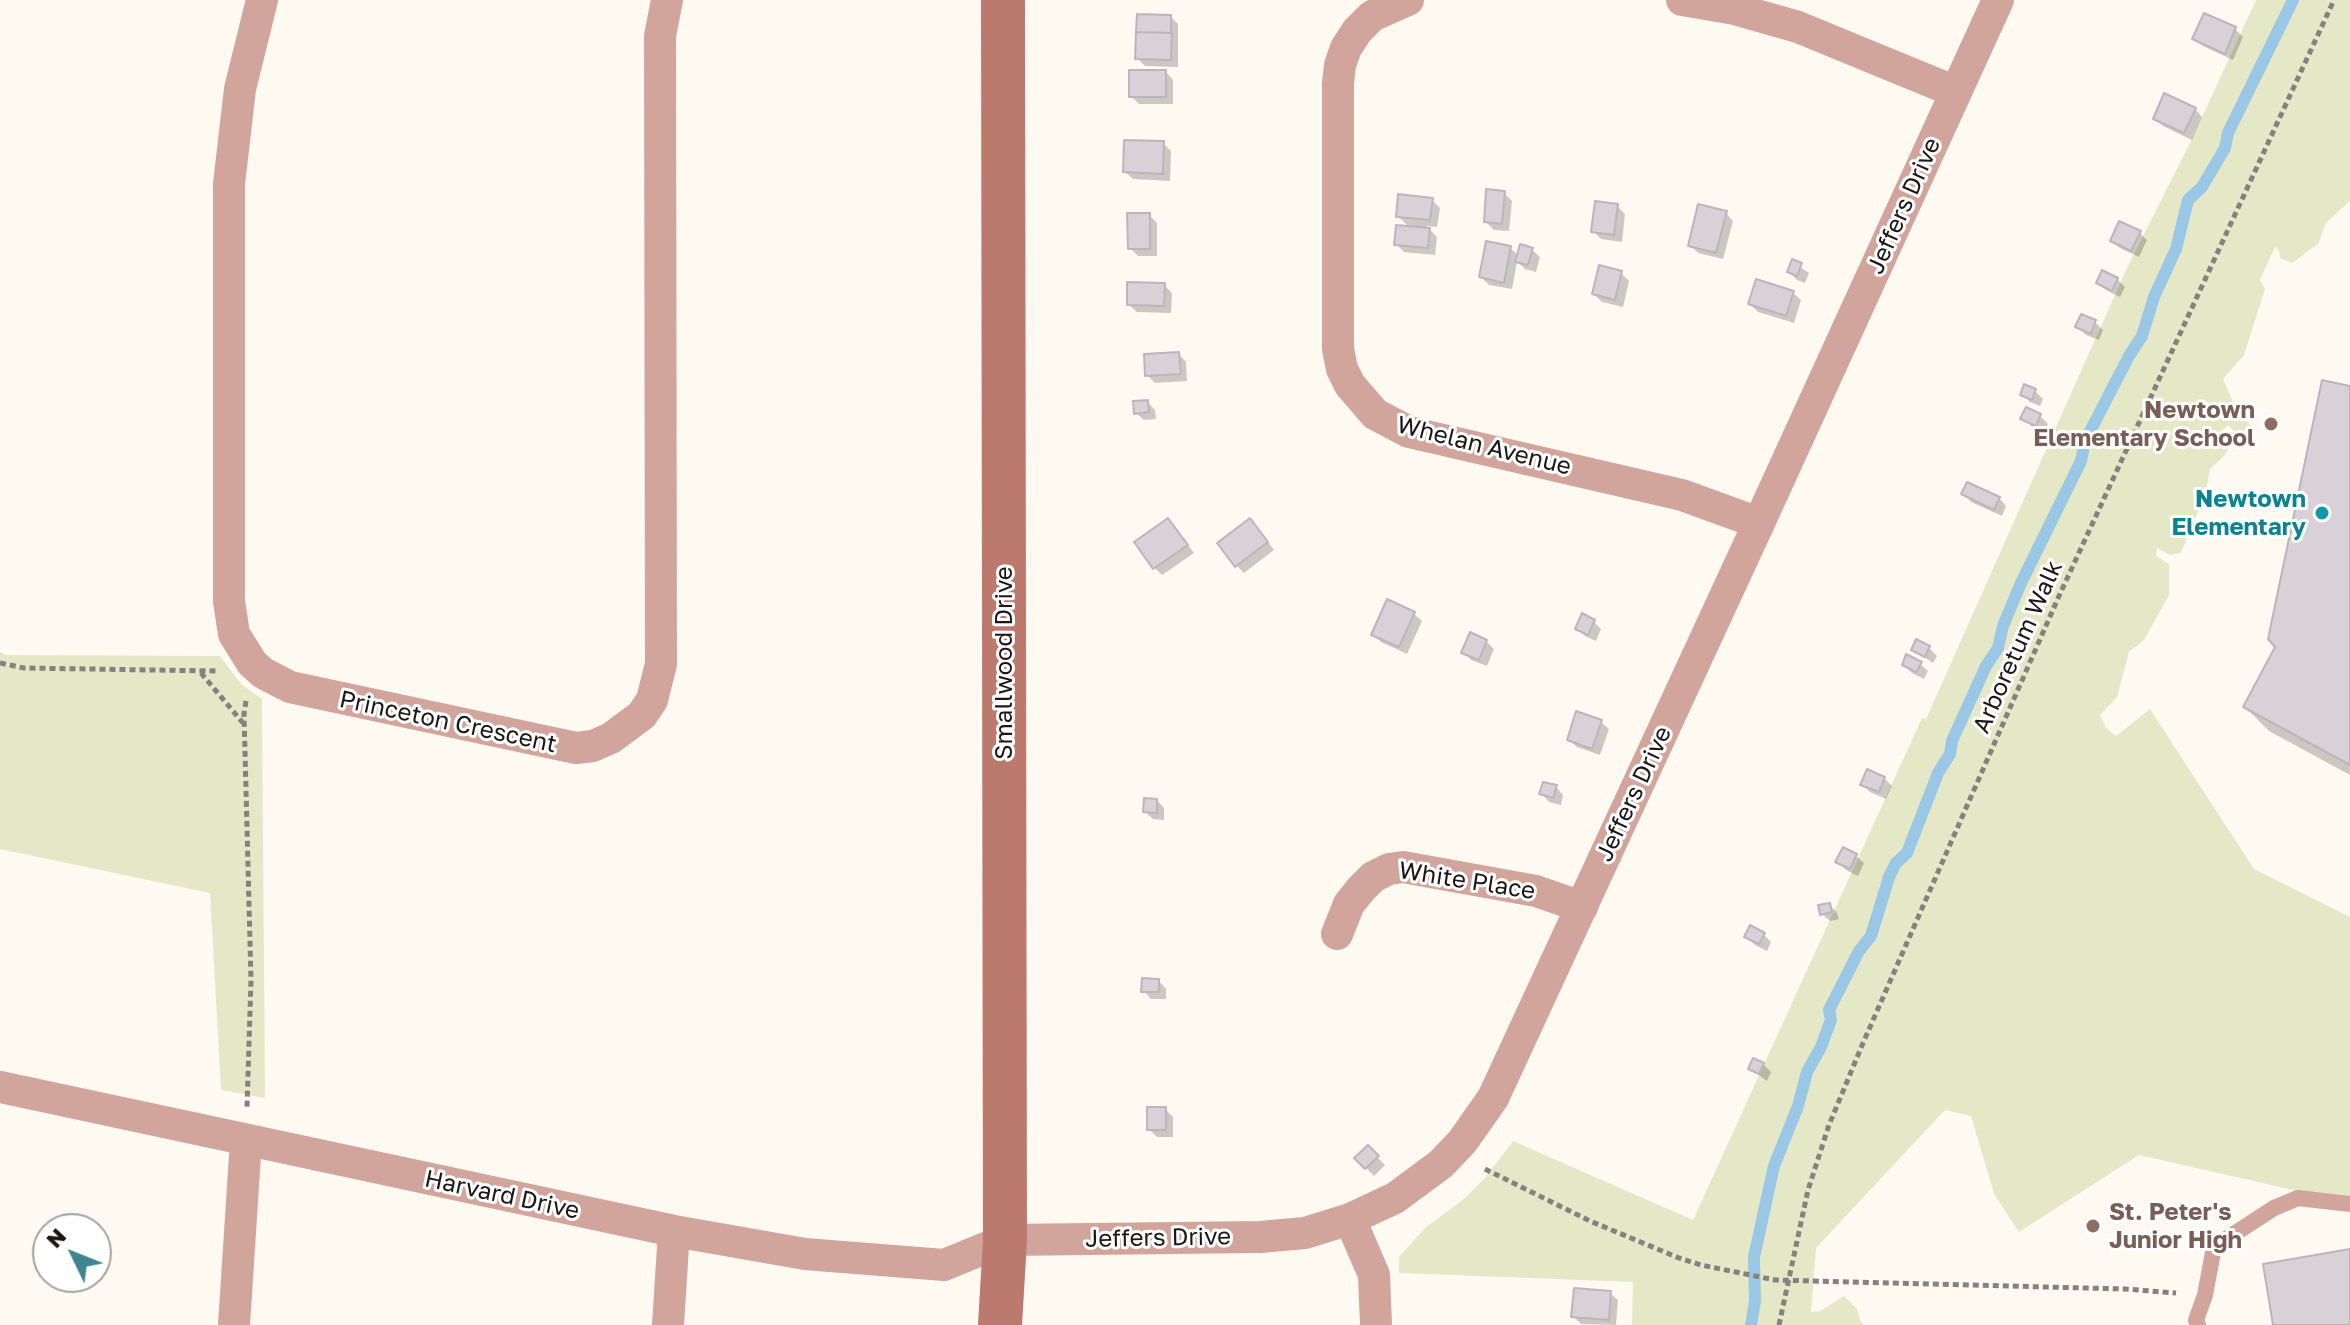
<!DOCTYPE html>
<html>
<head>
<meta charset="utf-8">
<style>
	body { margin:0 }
	#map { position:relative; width:2350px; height:1325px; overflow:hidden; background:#fefaf2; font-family:"Golos Text",sans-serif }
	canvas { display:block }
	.north { position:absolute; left:32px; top:1213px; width:80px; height:80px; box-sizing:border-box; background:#fff; border:2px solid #a3a3a2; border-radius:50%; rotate:313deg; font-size:22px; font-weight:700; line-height:32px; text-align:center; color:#1a1816 }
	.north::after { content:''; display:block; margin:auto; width:28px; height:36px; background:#3f8491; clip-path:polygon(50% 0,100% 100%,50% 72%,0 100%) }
</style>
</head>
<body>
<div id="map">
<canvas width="2350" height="1325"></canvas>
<div class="north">N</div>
</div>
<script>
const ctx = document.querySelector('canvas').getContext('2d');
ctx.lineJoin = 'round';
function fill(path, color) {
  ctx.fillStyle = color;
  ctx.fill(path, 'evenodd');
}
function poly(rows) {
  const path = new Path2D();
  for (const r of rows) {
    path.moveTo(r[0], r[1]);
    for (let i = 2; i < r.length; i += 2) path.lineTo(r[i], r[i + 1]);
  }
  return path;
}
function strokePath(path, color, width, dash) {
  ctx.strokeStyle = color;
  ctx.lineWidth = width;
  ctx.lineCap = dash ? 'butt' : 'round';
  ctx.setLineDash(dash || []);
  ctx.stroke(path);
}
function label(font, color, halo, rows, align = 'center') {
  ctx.font = font + ' "Golos Text",sans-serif';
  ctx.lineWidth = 6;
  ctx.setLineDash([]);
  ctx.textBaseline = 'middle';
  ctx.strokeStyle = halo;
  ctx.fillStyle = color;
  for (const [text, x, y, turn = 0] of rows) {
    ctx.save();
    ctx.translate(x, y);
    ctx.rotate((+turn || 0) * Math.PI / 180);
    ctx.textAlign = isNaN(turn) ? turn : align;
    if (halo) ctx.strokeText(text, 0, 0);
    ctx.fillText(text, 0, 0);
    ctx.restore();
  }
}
const green = poly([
	[2256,0,2350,0,2350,201,2326,223,2318,244,2292,263,2280,258,2279,250,2275,247,2260,280,2265,289,2244,355,2223,379,2235,407,2253,428,2244,441,2228,425,2221,432,2232,444,2224,456,2210,469,2206,492,2181,553,2170,555,2157,548,2156,556,2169,564,2169,595,2144,640,2129,652,2117,697,2100,715,2106,728,2116,736,2150,709,2254,869,2350,917,2350,1203,2139,1155,2019,1232,1994,1194,1971,1116,1945,1110,1816,1248,1811,1312,1820,1311,1844,1296,1857,1309,1860,1320,1864,1325,1632,1325,1633,1282,1399,1273,1399,1257,1425,1228,1465,1198,1486,1177,1513,1141,1693,1220,1922,718,1926,719,2126,270,2189,145],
	[0,652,6,655,220,656,241,684,262,699,265,1098,221,1090,210,893,0,849]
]);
const shadow = poly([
	[1171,17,1178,24,1178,67,1145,66,1137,58],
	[2235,29,2243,37,2233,60,2203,46,2195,39],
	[1166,72,1173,80,1173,104,1139,104,1131,96],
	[2195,109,2202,117,2192,140,2163,126,2155,118],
	[1163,143,1171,151,1170,181,1133,179,1125,172],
	[1504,193,1512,201,1509,231,1494,230,1486,222],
	[1432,200,1440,208,1437,227,1426,226,1437,237,1435,255,1404,252,1396,244,1410,228,1398,216],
	[1617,206,1625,214,1622,242,1601,239,1593,231],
	[1726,213,1733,221,1723,259,1698,253,1690,245],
	[1149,215,1157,223,1157,256,1138,256,1130,248],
	[2140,233,2147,240,2139,257,2120,248,2112,241],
	[1510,248,1519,256,1532,250,1540,257,1536,272,1525,269,1517,261,1512,289,1489,285,1481,277],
	[1793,262,1809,273,1805,283,1797,280,1789,272],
	[1621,273,1629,281,1623,307,1602,302,1594,294],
	[2117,279,2125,287,2120,297,2106,290,2098,282],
	[1164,285,1172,293,1171,313,1137,312,1129,305],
	[1793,293,1801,300,1794,323,1758,312,1750,304],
	[2095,322,2103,330,2099,340,2086,335,2078,327],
	[1179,354,1186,362,1187,381,1155,383,1147,375],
	[2350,388,2350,775,2269,731,2245,707,2277,646],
	[2035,391,2043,399,2040,406,2030,402,2022,394],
	[1147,402,1155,410,1156,419,1144,420,1136,413],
	[2040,416,2048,424,2044,432,2031,426,2023,418],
	[1964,494,1999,498,2006,506,2002,516,1971,502],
	[1168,520,1194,553,1162,575,1154,567],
	[1258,529,1274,550,1244,573,1236,565],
	[1388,602,1414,614,1422,621,1407,654,1381,642,1374,634],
	[1593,621,1601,629,1596,641,1585,636,1577,629],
	[1486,641,1494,649,1487,666,1471,660,1464,652],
	[1929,648,1937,656,1933,663,1914,650],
	[1920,664,1928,671,1924,679,1912,673,1904,665],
	[1601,722,1609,729,1600,755,1577,747,1569,740],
	[1884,778,1892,786,1886,799,1870,792,1862,784],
	[1556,787,1563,795,1561,805,1549,802,1542,794],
	[1157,800,1164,808,1164,820,1153,819,1145,812],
	[1856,856,1864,863,1858,876,1846,870,1838,862],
	[1830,905,1837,913,1839,919,1830,921,1822,914],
	[1763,934,1771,942,1767,951,1755,945,1747,937],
	[1159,981,1166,989,1166,999,1151,999,1144,991],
	[1763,1064,1771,1072,1767,1081,1751,1069],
	[1165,1109,1173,1117,1173,1137,1157,1137,1149,1129],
	[1368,1148,1385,1165,1374,1176,1357,1158],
	[1610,1293,1618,1300,1616,1325,1581,1324,1573,1316]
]);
const stream = poly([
	[1751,1325,1755,1301,1754,1257,1774,1166,1798,1106,1807,1072,1821,1047,1831,1020,1829,1010,1859,951,1871,936,1889,877,1896,863,1907,853,1938,773,1950,754,1952,741,1986,666,1998,648,2003,626,2021,583,2081,461,2085,441,2129,356,2142,336,2154,297,2176,249,2188,200,2202,187,2225,148,2228,133,2293,0]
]);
const building = poly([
	[2204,13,2236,27,2225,54,2192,39,2204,13],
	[1137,14,1171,15,1171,33,1136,32,1137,14],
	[1136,32,1172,33,1171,60,1135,59,1136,32],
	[1129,70,1166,70,1166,97,1129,97,1129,70],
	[2164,93,2196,108,2184,133,2153,119,2164,93],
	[1124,140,1164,141,1163,174,1123,172,1124,140],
	[1486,189,1505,191,1502,224,1484,222,1486,189],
	[1398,194,1433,198,1430,220,1396,217,1398,194],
	[1595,201,1618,204,1614,235,1591,232,1595,201],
	[1698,204,1727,211,1716,253,1688,246,1698,204],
	[1127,213,1150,213,1150,249,1128,249,1127,213],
	[2119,221,2141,231,2131,251,2110,241,2119,221],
	[1396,225,1430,228,1428,248,1394,245,1396,225],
	[1486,241,1511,246,1504,283,1479,277,1486,241],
	[1520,244,1533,248,1528,265,1515,262,1520,244],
	[1792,259,1802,263,1797,276,1787,272,1792,259],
	[1599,265,1622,271,1615,300,1592,294,1599,265],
	[2102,270,2118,278,2112,291,2096,283,2102,270],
	[1756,279,1794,291,1786,316,1748,304,1756,279],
	[1127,282,1165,283,1164,306,1127,305,1127,282],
	[2081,314,2096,320,2091,334,2075,327,2081,314],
	[1179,352,1181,374,1145,376,1144,354,1179,352],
	[2322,380,2350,386,2350,765,2243,707,2275,647,2268,639,2322,380],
	[2024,384,2036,389,2032,400,2020,395,2024,384],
	[1148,400,1149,412,1134,414,1133,401,1148,400],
	[2026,407,2041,414,2036,426,2020,419,2026,407],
	[1967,482,2000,497,1994,510,1961,494,1967,482],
	[1168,518,1188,545,1153,569,1134,542,1168,518],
	[1250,518,1268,542,1235,567,1217,543,1250,518],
	[1387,599,1415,612,1399,647,1371,635,1387,599],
	[1582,613,1595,620,1588,635,1575,629,1582,613],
	[1470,632,1487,640,1479,660,1461,653,1470,632],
	[1916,639,1930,646,1925,657,1911,650,1916,639],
	[1906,654,1922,662,1916,672,1902,665,1906,654],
	[1576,711,1602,720,1592,749,1567,740,1576,711],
	[1867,769,1885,777,1879,792,1860,785,1867,769],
	[1543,782,1557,785,1553,798,1539,794,1543,782],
	[1144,798,1157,799,1157,813,1143,812,1144,798],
	[1843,847,1857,854,1850,869,1835,862,1843,847],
	[1830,903,1832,912,1820,915,1818,905,1830,903],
	[1750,925,1765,933,1759,944,1744,937,1750,925],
	[1142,978,1159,979,1159,992,1141,992,1142,978],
	[1753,1058,1764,1063,1759,1074,1748,1069,1753,1058],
	[1147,1107,1166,1107,1166,1130,1147,1130,1147,1107],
	[1368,1145,1379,1156,1365,1169,1354,1158,1368,1145],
	[2350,1249,2350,1325,2273,1325,2263,1264,2350,1249],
	[1574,1288,1611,1291,1609,1320,1571,1317,1574,1288]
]);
const path = poly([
	[0,663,24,668,218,671],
	[201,673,243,723],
	[246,701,244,714,251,980,247,1107],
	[1485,1169,1590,1221,1679,1258,1701,1265,1775,1280,2125,1289,2176,1293],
	[1779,1325,1808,1190,1829,1125,1863,1043,2059,596,2334,0]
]);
const lane = poly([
	[2198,1325,2196,1320,2205,1295,2214,1247,2274,1208,2298,1198,2350,1204]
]);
const street = poly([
	[262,0,240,89,229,184,229,601,234,634,252,663,263,673,290,687,576,748,593,746,611,738,642,715,652,700,661,664,660,36,667,0],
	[1408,0,1372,16,1357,31,1346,48,1340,65,1338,83,1338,349,1342,369,1350,385,1375,414,1409,432,1682,495,1759,523],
	[1682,0,1735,9,1798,27,1956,92],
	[1337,934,1349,904,1361,889,1373,877,1389,869,1403,867,1536,891,1582,907],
	[0,1087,674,1231,805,1254,944,1265,1005,1240,1260,1237,1305,1233,1350,1219,1395,1198,1441,1164,1462,1142,1493,1098,1759,523,1998,0],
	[1350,1219,1374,1275,1376,1325],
	[234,1325,246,1140],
	[668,1325,674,1231]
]);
const secondary = poly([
	[1000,1325,1005,1240,1003,0]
]);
const markers = [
	[2271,424,8,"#8d6e63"],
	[2322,513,8,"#0f9aa8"],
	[2093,1226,8,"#8d6e63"]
];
const streetNames = [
	["Jeffers Drive",1904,206,-66],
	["Whelan Avenue",1484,446,14],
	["Arboretum Walk",2018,647,-66],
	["Smallwood Drive",1004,663,-90],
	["Princeton Crescent",448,722,12],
	["Jeffers Drive",1634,794,-65],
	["White Place",1467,881,9],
	["Harvard Drive",502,1195,12],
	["Jeffers Drive",1158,1238,-1]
];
const educationNames = [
	["Newtown",2255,410],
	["Elementary School",2255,438],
	["St. Peter's",2109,1212,"left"],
	["Junior High",2109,1240,"left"]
];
const cultureNames = [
	["Newtown",2306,499],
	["Elementary",2306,527]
];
fill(green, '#e5e8c7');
fill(shadow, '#0003');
strokePath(stream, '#9ac7e5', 12);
fill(building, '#d8d1d7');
strokePath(building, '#bcb5bb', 2);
strokePath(path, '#85827d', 5, [6, 4]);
strokePath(lane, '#d2a59c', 16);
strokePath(street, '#d2a59c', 32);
strokePath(secondary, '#bc7a6e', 44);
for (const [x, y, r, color] of markers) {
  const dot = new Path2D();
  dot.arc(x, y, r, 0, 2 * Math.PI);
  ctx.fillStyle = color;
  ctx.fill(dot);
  strokePath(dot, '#fff', 3);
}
label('24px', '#1a1816', '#fff', streetNames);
label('bold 24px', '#785e54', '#fff', educationNames, 'right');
label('bold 24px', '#0d838f', '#fff', cultureNames, 'right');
</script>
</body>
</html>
